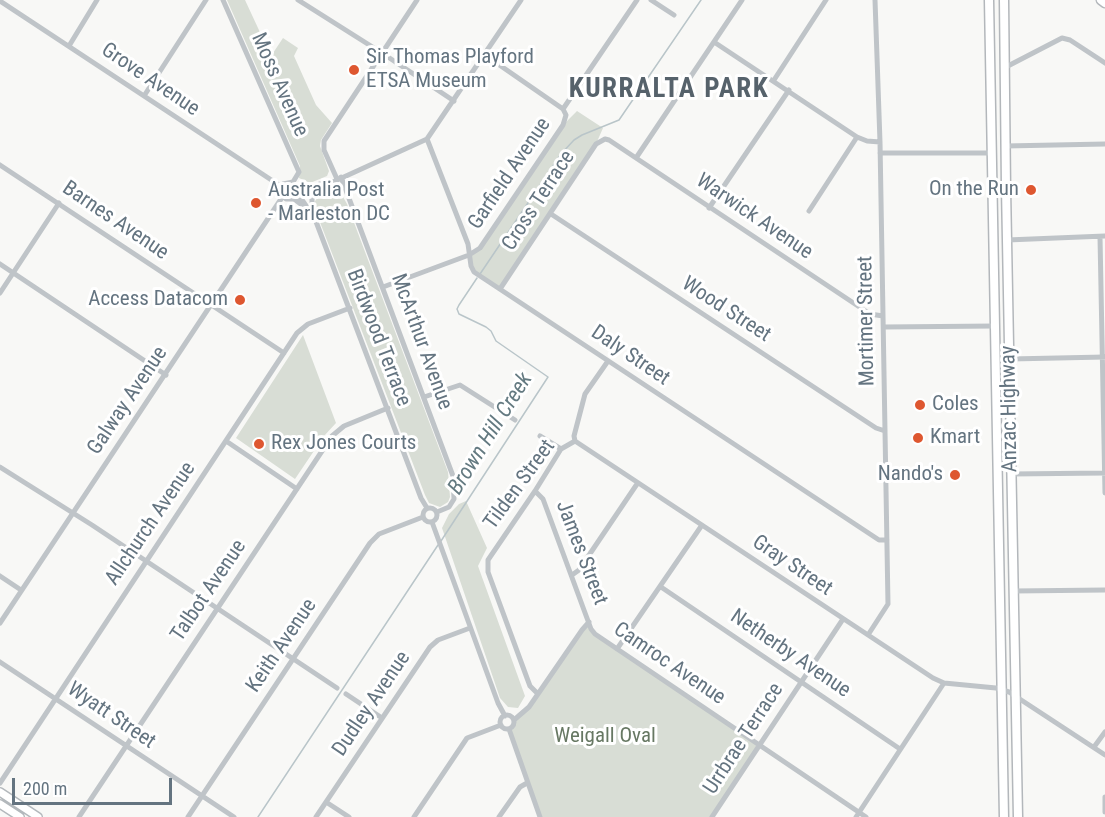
<!DOCTYPE html>
<html>
<head>
<meta charset="utf-8">
<style>
	body { margin:0 }
	#map { position:relative; width:1105px; height:817px; overflow:hidden; background:#f8f8f6; font-family:"Roboto Condensed",sans-serif }
	canvas { display:block }
	.scale { position:absolute; left:12px; top:778px; width:160px; height:27px; box-sizing:border-box; border:3px solid #647480; border-top:0; padding-left:8px; font-size:18px; line-height:21px; white-space:nowrap; color:#647480; -webkit-text-stroke:4px #fff; paint-order:stroke }
</style>
</head>
<body>
<div id="map">
<canvas width="1105" height="817"></canvas>
<div class="scale">200 m</div>
</div>
<script>
const ctx = document.querySelector('canvas').getContext('2d');
ctx.lineJoin = 'round';
function fill(path, color) {
  ctx.fillStyle = color;
  ctx.fill(path, 'evenodd');
}
function poly(rows) {
  const path = new Path2D();
  for (const r of rows) {
    if (r.length === 3) {
      path.moveTo(r[0] + r[2], r[1]);
      path.arc(r[0], r[1], r[2], 0, 2 * Math.PI);
      continue;
    }
    path.moveTo(r[0], r[1]);
    for (let i = 2; i < r.length; i += 2) path.lineTo(r[i], r[i + 1]);
  }
  return path;
}
function strokePath(path, color, width, dash) {
  ctx.strokeStyle = color;
  ctx.lineWidth = width;
  ctx.lineCap = dash ? 'butt' : 'round';
  ctx.setLineDash(dash || []);
  ctx.stroke(path);
}
function label(font, color, halo, rows, align = 'center') {
  ctx.font = font + ' "Roboto Condensed",sans-serif';
  ctx.lineWidth = 6;
  ctx.setLineDash([]);
  ctx.textBaseline = 'middle';
  ctx.strokeStyle = halo;
  ctx.fillStyle = color;
  for (const [text, x, y, turn = 0] of rows) {
    ctx.save();
    ctx.translate(x, y);
    ctx.rotate((+turn || 0) * Math.PI / 180);
    ctx.textAlign = isNaN(turn) ? turn : align;
    if (halo) ctx.strokeText(text, 0, 0);
    ctx.fillText(text, 0, 0);
    ctx.restore();
  }
}
const green = poly([
	[227,0,245,0,271,56,283,38,298,48,294,56,316,105,332,123,321,140,320,146,329,171,327,176,310,183,299,178,300,166],
	[577,111,603,128,596,144,500,289,472,269,469,255,480,248,563,125],
	[338,188,347,204,448,472,450,497,448,502,440,507,429,503,425,495,313,204,318,197],
	[303,335,336,423,324,436,295,479,236,438],
	[466,501,487,548,478,566,525,696,518,708,508,707,500,698,442,528,449,514,459,504],
	[589,622,595,634,759,746,712,817,540,817,509,729,514,725,514,720,529,707]
]);
const stream = poly([
	[480,274,561,154,574,140,582,135,619,120,701,0],
	[441,541,548,377,496,341,491,331,486,327,459,314,457,309,459,305,477,278],
	[258,817,438,545]
]);
const minor = poly([
	[223,0,299,172,293,182],
	[298,0,382,53,454,101],
	[651,0,674,15],
	[0,1,282,187],
	[714,42,857,137,867,141,880,142],
	[69,46,97,0],
	[485,55,563,109],
	[1004,68,1062,38,1070,40,1105,63],
	[774,80,826,0],
	[144,96,206,0],
	[563,109,637,0],
	[427,139,468,244,471,266,474,272,879,540,887,540],
	[1005,146,1105,144],
	[880,153,991,153],
	[636,158,742,0],
	[0,165,284,353],
	[341,177,453,476,454,499,449,507,437,512],
	[337,179,324,150,324,141,417,0],
	[293,182,283,184,281,194,286,199,294,199,306,208],
	[298,187,307,188,330,181],
	[299,192,311,192,427,139,521,0],
	[298,194,315,219,421,498,427,508],
	[709,208,789,90],
	[312,211,312,197,317,189],
	[809,211,857,137],
	[551,214,876,428,885,431],
	[1100,237,1105,493],
	[1007,240,1105,236],
	[0,264,166,375],
	[383,287,469,255,480,248,563,125,566,115,563,109],
	[500,289,596,144,605,139,609,140,870,314,883,316],
	[0,293,59,203],
	[884,327,995,326],
	[1010,359,1105,357],
	[424,397,460,385,515,420],
	[540,436,561,449],
	[226,441,297,489],
	[575,441,933,678,944,683,996,688,1009,692,1105,755],
	[0,467,92,525,337,688],
	[1011,474,1105,473],
	[535,491,543,499,591,629,595,634,866,817],
	[430,515,7],
	[432,522,498,703,505,716],
	[572,575,579,570,637,484],
	[0,576,21,590],
	[661,587,900,749],
	[1014,591,1105,590],
	[0,623,283,196],
	[868,635,888,604,880,142,875,0],
	[617,649,702,525],
	[0,662,234,817],
	[346,694,382,718],
	[538,694,530,686,527,678,488,572,488,560,535,491,561,449,575,441,574,436,585,394,608,361],
	[507,722,7],
	[514,720,529,707,582,630,589,622],
	[509,729,540,817],
	[1094,747,1105,732],
	[0,783,297,333,308,324,350,308],
	[1105,797,1105,812],
	[326,802,349,817],
	[79,817,332,436,344,426,388,408],
	[188,817,370,543,379,534,423,517],
	[316,817,430,647,438,640,470,628],
	[414,817,467,738,501,725],
	[499,817,520,787,527,783],
	[712,817,843,619],
	[856,817,944,683]
]);
const major = poly([
	[0,792,38,817],
	[0,804,20,817]
]);
const highway = poly([
	[989,0,1004,817],
	[1004,0,1006,188,1018,817],
	[1101,0,1105,3]
]);
const markers = [
	[354,70,6,"#de5730"],
	[1031,190,6,"#de5730"],
	[256,203,6,"#de5730"],
	[240,300,6,"#de5730"],
	[920,405,6,"#de5730"],
	[918,438,6,"#de5730"],
	[259,444,6,"#de5730"],
	[955,475,6,"#de5730"]
];
const poiNames = [
	["Sir Thomas Playford",366,58],
	["ETSA Museum",366,82],
	["On the Run",1019,190,"right"],
	["Australia Post",268,191],
	["- Marleston DC",268,215],
	["Access Datacom",228,300,"right"],
	["Coles",932,405],
	["Kmart",930,438],
	["Rex Jones Courts",271,444],
	["Nando's",943,475,"right"]
];
const streetNames = [
	["Grove Avenue",150,80,34],
	["Moss Avenue",279,85,66],
	["Garfield Avenue",510,174,-56],
	["Cross Terrace",539,201,-57],
	["Warwick Avenue",754,217,34],
	["Barnes Avenue",115,221,34],
	["Wood Street",726,310,33],
	["Mortimer Street",867,321,-91],
	["Birdwood Terrace",378,338,69],
	["McArthur Avenue",421,342,70],
	["Daly Street",630,356,34],
	["Galway Avenue",128,401,-56],
	["Anzac Highway",1010,409,-91],
	["Tilden Street",520,485,-54],
	["Allchurch Avenue",151,524,-56],
	["James Street",581,553,69],
	["Gray Street",792,566,34],
	["Talbot Avenue",209,591,-56],
	["Keith Avenue",282,646,-56],
	["Netherby Avenue",790,654,34],
	["Camroc Avenue",669,664,34],
	["Dudley Avenue",372,704,-56],
	["Wyatt Street",111,716,34],
	["Urrbrae Terrace",744,739,-57]
];
const parkNames = [
	["Weigall Oval",605,737]
];
const waterNames = [
	["Brown Hill Creek",491,434,-58]
];
const districtNames = [
	["KURRALTA PARK",669,90]
];
fill(green, '#d8ddd5');
strokePath(stream, '#b9c5c9', 1.5);
strokePath(major, '#b3b8bc', 10);
strokePath(highway, '#b3b7bb', 11);
strokePath(minor, '#bfc4c8', 5);
strokePath(major, '#fff', 7);
strokePath(highway, '#fff', 8);
for (const [x, y, r, color] of markers) {
  const dot = new Path2D();
  dot.arc(x, y, r, 0, 2 * Math.PI);
  ctx.fillStyle = color;
  ctx.fill(dot);
  strokePath(dot, '#fff', 2);
}
label('21px', '#647480', '#fff', poiNames, 'left');
label('21px', '#647480', '#fff', streetNames);
label('21px', '#677863', '#fff', parkNames);
label('italic 22px', '#647a81', '#fff', waterNames);
ctx.letterSpacing = '1.5px';
label('bold 27px', '#56626b', '#fff', districtNames);
ctx.letterSpacing = '0px';
</script>
</body>
</html>
